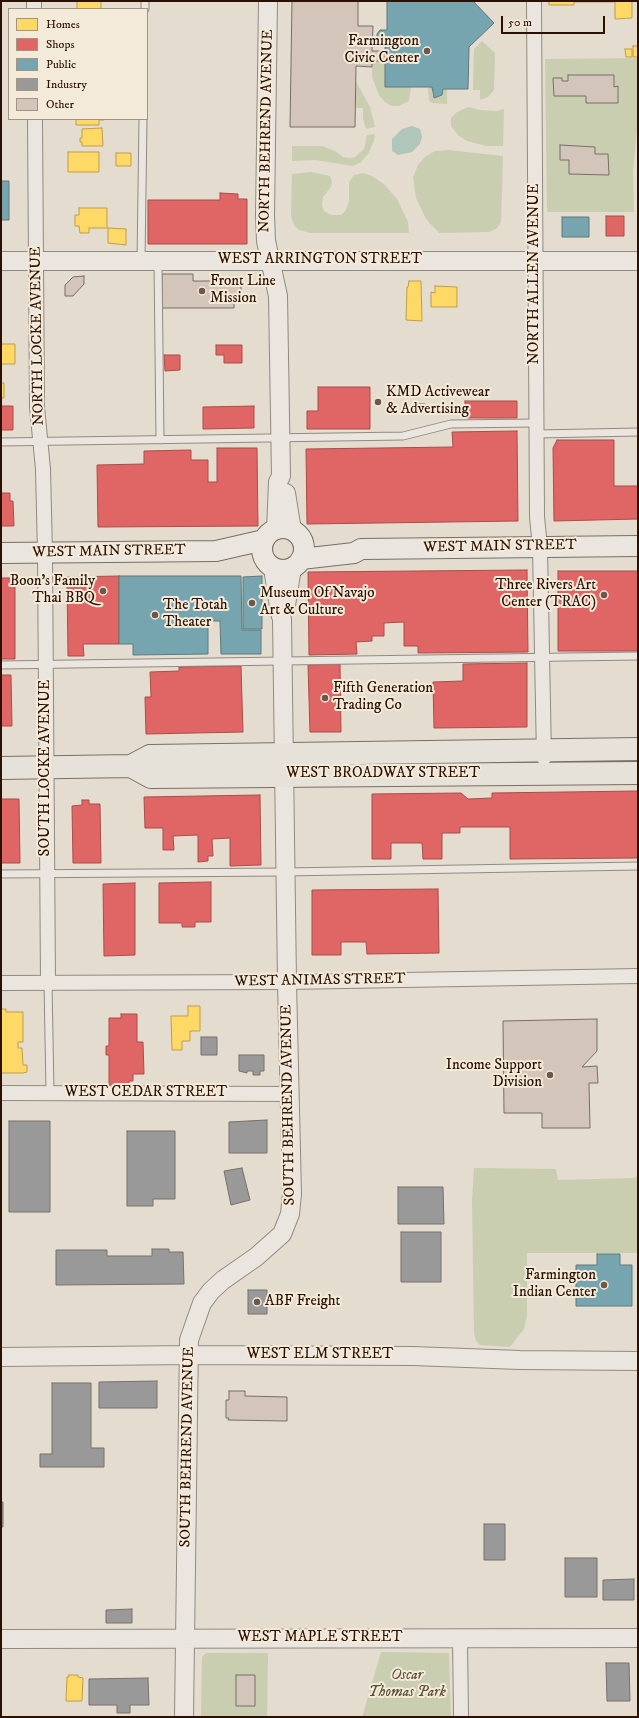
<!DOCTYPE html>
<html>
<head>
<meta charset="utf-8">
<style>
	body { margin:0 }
	#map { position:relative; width:639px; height:1718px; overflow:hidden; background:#e4dcce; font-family:"IM FELL DW Pica",serif }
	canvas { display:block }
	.frame { position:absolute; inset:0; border:2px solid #2b1003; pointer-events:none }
	.legend { position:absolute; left:8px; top:8px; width:140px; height:112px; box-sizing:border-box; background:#f3ead9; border:1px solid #a39383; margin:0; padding:5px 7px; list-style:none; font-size:12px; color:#2b1003 }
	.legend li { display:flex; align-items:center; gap:8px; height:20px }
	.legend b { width:20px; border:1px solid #a39383 }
	.scale { position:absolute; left:501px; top:16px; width:104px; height:18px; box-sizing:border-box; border:2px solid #2b1003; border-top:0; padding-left:5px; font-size:12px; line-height:14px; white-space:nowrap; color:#2b1003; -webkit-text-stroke:3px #f3ead9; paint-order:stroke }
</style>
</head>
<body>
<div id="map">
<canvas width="639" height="1718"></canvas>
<div class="frame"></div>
<ul class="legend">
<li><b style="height:11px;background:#ffd966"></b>Homes</li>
<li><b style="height:11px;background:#e06666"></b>Shops</li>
<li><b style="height:11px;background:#76a5af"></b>Public</li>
<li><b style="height:11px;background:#999"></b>Industry</li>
<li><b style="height:11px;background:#d3c5ba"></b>Other</li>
</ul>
<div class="scale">50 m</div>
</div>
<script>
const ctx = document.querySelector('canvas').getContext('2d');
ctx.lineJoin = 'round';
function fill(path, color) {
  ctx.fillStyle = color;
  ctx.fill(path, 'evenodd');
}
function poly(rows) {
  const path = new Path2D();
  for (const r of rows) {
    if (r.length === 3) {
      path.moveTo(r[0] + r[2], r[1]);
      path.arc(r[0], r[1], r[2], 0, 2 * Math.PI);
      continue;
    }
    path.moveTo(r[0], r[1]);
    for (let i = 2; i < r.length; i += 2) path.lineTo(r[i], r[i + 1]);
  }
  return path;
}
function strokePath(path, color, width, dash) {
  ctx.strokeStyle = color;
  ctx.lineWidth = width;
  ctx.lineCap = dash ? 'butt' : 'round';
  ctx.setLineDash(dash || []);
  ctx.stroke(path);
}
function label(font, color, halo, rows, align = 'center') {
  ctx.font = font + ' "IM FELL DW Pica",serif';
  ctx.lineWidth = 4;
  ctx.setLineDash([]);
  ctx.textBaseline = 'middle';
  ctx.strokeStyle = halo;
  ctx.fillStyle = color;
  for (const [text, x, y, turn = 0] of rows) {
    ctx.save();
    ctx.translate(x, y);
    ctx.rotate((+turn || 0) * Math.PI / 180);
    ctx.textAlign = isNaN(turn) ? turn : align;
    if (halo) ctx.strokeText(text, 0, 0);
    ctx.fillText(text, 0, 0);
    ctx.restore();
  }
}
const green = poly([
	[482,41,495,53,494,90,488,97,480,100,480,90,473,90,474,49],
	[638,58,638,123,633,170,634,212,547,212,545,59],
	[372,61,381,61,385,64,385,87,411,87,409,101,399,106,392,106,385,102,379,95,372,77],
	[355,80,370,107,375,127,366,129,363,119,363,108,355,108],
	[428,87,432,87,432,95,434,98,442,95,443,89,447,89,447,104,432,103,429,101],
	[468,107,480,110,496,111,504,109,503,146,486,146,467,141,458,135,451,126,451,118,457,112],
	[375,134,374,141,368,154,361,162,353,166,316,160,292,161,292,146,322,146,335,151,343,157,350,158,355,157,364,149,367,135],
	[448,150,503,156,501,222,497,228,490,232,439,233,426,219,416,198,413,177,418,165,425,157,435,151],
	[311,172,330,176,332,182,331,187,323,197,322,205,324,211,331,215,341,215,346,210,349,201,349,182,354,175,363,173,372,176,385,185,397,199,408,222,409,233,310,233,299,230,294,225,291,216,292,174],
	[474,1168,556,1169,558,1180,633,1178,638,1176,638,1253,527,1253,527,1315,524,1329,510,1347,480,1345,476,1341,474,1333,472,1200],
	[381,1652,449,1653,451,1717,362,1717],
	[206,1653,268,1653,267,1717,201,1717,202,1657]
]);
const water = poly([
	[412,126,420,129,422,137,420,144,412,152,398,155,392,151,392,139,402,129]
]);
const homes = poly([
	[77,1,101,1,101,9,77,9,77,1],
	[549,1,632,1,632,18,615,19,615,2,574,2,574,5,549,5,549,1],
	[633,46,638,46,638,57,633,57,633,46],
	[625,49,632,49,632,57,626,57,625,49],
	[76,119,104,119,104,120,99,120,99,125,76,125,76,119],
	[102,128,103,146,82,146,82,142,80,142,80,138,82,138,82,129,102,128],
	[68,152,99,152,99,172,68,172,68,152],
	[116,153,131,153,131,166,116,166,116,153],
	[79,208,107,208,107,228,89,228,89,233,80,233,79,226,75,226,75,215,79,215,79,208],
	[108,228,126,229,126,245,108,243,108,228],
	[409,281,421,281,422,321,406,320,407,287,408,287,409,281],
	[435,286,457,287,457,307,431,307,431,292,435,293,435,286],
	[1,344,15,344,15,364,1,364,1,344],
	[1,383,4,383,4,398,1,398,1,383],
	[188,1006,200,1006,200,1031,190,1031,190,1041,182,1041,182,1050,172,1050,171,1016,188,1016,188,1006],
	[1,1009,6,1009,6,1012,23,1012,23,1042,18,1042,18,1048,22,1048,23,1065,27,1065,27,1072,23,1073,1,1073,1,1009],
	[69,1675,78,1675,78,1677,83,1678,82,1701,66,1701,67,1677,69,1677,69,1675]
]);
const shops = poly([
	[220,193,238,194,238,199,247,199,247,244,148,244,148,200,220,200,220,193],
	[606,216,624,216,624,236,606,236,606,216],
	[216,345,242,345,242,363,224,363,224,355,216,355,216,345],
	[164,355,180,355,180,370,165,371,164,355],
	[318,387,370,387,370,429,307,429,307,411,318,411,318,387],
	[465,401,517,401,517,418,465,418,465,401],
	[1,406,13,406,13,430,1,430,1,406],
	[254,406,254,428,203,429,203,407,254,406],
	[517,431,518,521,307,524,306,449,453,447,452,432,517,431],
	[557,440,614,440,614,486,638,486,638,519,554,521,553,448,557,440],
	[217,448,257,448,258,526,98,527,97,465,144,464,144,451,191,450,191,460,208,460,208,482,217,482,217,448],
	[1,493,10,493,10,501,13,501,14,526,1,526,1,493],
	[527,570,528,652,418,653,418,646,404,646,404,622,384,623,384,636,372,636,372,641,356,642,357,654,309,655,308,572,527,570],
	[558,571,638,571,638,651,558,651,558,571],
	[119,576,119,644,83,644,84,656,68,656,67,577,119,576],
	[1,578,15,578,15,659,1,659,1,578],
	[527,663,527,727,434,728,433,682,463,681,463,664,527,663],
	[340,664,341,732,310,732,308,665,340,664],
	[241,666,243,732,146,734,145,697,151,697,150,672,179,671,179,667,241,666],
	[1,675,11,675,12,726,1,726,1,675],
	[638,791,638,858,510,859,510,827,460,827,460,833,442,833,442,859,423,859,422,843,391,843,391,859,372,859,372,794,461,793,468,799,492,798,492,793,638,791],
	[260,795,261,865,230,866,230,838,212,839,213,856,208,856,208,861,198,862,198,835,173,836,174,850,163,850,163,828,145,828,144,797,260,795],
	[1,799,19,799,20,863,1,863,1,799],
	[82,800,89,800,89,804,100,804,101,863,73,863,72,806,82,805,82,800],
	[211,882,211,922,195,922,195,927,182,927,182,923,159,923,159,883,211,882],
	[135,883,135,955,104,956,103,884,135,883],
	[438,889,439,953,367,954,366,942,341,942,341,955,312,955,312,890,438,889],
	[121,1014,137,1014,137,1042,143,1042,144,1074,133,1074,133,1081,129,1081,129,1086,109,1086,109,1055,106,1055,106,1046,109,1046,109,1018,121,1018,121,1014]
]);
const public = poly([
	[387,1,473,1,494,23,469,47,468,89,443,89,442,95,434,98,432,87,385,87,385,41,377,39,377,34,380,30,387,30,387,1],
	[1,181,9,181,9,220,1,220,1,181],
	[562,217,589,217,589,237,562,237,562,217],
	[119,576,241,576,242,630,261,630,261,654,221,654,220,621,208,621,208,654,133,655,133,644,119,644,119,576],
	[262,576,262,629,243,629,243,577,262,576],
	[597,1254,620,1254,620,1265,632,1265,632,1306,576,1306,576,1265,597,1265,597,1254]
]);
const industry = poly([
	[415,404,425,404,425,412,415,412,415,404],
	[201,1037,217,1037,217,1055,201,1055,201,1037],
	[239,1055,264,1055,264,1071,260,1071,260,1075,253,1075,253,1071,247,1071,247,1073,239,1071,239,1055],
	[267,1120,267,1153,229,1153,229,1122,267,1120],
	[9,1121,50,1121,50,1212,9,1212,9,1121],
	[127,1131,175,1131,175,1199,153,1199,153,1206,127,1206,127,1131],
	[242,1168,250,1200,231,1205,224,1171,242,1168],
	[398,1187,443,1187,444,1224,398,1224,398,1187],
	[401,1232,441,1232,441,1282,401,1282,401,1232],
	[152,1249,169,1249,169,1252,183,1252,184,1284,56,1285,56,1250,107,1250,107,1256,152,1256,152,1249],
	[248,1290,267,1290,267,1314,248,1314,248,1290],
	[157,1381,157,1408,99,1408,99,1382,157,1381],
	[52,1383,91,1383,91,1448,104,1448,104,1467,40,1467,40,1454,52,1454,52,1383],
	[1,1502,3,1502,3,1527,1,1527,1,1502],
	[484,1524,505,1524,505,1560,484,1560,484,1524],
	[565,1558,597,1558,597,1597,565,1597,565,1558],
	[634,1579,634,1600,603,1600,603,1580,634,1579],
	[132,1609,132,1623,106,1623,106,1610,132,1609],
	[606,1663,629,1663,630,1701,607,1701,606,1663],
	[148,1678,149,1705,130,1705,130,1713,117,1713,117,1705,89,1705,89,1679,148,1678]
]);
const building = poly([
	[292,1,358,1,358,26,373,26,372,51,380,51,385,54,385,64,381,61,372,61,372,67,356,66,355,127,290,127,292,1],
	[568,75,614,75,614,87,618,86,618,103,586,103,586,96,554,96,553,78,562,78,562,81,568,81,568,75],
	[560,145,595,147,595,154,608,154,609,175,569,174,569,160,560,160,560,145],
	[162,274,193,274,193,281,241,281,241,300,234,300,234,308,162,308,162,274],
	[84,276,84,284,73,296,65,296,65,285,73,277,84,276],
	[597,1019,597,1051,582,1067,597,1066,598,1083,589,1083,590,1128,542,1128,542,1113,504,1113,503,1021,597,1019],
	[229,1391,245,1391,245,1396,287,1397,287,1421,228,1420,229,1418,226,1418,226,1400,229,1400,229,1391],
	[236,1675,255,1675,255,1706,236,1706,236,1675]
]);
const service = poly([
	[145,9,145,1],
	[141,261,143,119],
	[158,261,160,440],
	[536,434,638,432],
	[1,442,403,436,451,424,536,423],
	[1,665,638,656],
	[1,874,285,872,638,866],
	[48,983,50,1092]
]);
const minor = poly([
	[34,1,34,9],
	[534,1,537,517,540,547,544,758],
	[35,119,37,407,43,469,45,553,48,983],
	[1,983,287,982,638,976],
	[1,1093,291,1094],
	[460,1638,461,1717]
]);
const tertiary = poly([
	[268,1,265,215,266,241,278,296,281,476,278,482,276,530],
	[1,261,638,261],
	[286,493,292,531],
	[286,605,292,568],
	[1,1357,189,1355,413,1356,520,1360,638,1361],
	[1,1639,638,1638],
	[184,1717,189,1340,202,1303,211,1291,223,1280,256,1257,282,1234,290,1214,292,1194,287,982,282,619,280,613,273,568]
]);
const secondary = poly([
	[283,549,21],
	[1,553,216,551,264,540],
	[301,559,354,553,361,549,638,546]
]);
const primary = poly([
	[131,766,151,777,638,773],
	[1,768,131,766,150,756,638,749]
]);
const markers = [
	[427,51,4,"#6c574a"],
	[202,291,4,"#6c574a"],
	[378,402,4,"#6c574a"],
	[103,591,4,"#6c574a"],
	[604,595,4,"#6c574a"],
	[252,603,4,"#6c574a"],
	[155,615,4,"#6c574a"],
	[325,698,4,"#6c574a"],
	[550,1075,4,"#6c574a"],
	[604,1285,4,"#6c574a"],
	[257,1302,4,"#6c574a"]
];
const poiNames = [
	["Farmington",419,42,"right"],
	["Civic Center",419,59,"right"],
	["Front Line",210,282],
	["Mission",210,299],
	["KMD Activewear",386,393],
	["& Advertising",386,410],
	["Boon's Family",95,582,"right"],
	["Thai BBQ",95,599,"right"],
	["Three Rivers Art",596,586,"right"],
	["Center (TRAC)",596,603,"right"],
	["Museum Of Navajo",260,594],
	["Art & Culture",260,611],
	["The Totah",163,606],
	["Theater",163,623],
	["Fifth Generation",333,689],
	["Trading Co",333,706],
	["Income Support",542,1066,"right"],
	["Division",542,1083,"right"],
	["Farmington",596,1276,"right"],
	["Indian Center",596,1293,"right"],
	["ABF Freight",265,1302]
];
const streetNames = [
	["NORTH BEHREND AVENUE",267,131,-89],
	["WEST ARRINGTON STREET",320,260],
	["NORTH ALLEN AVENUE",535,274,-90],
	["NORTH LOCKE AVENUE",38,336,-91],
	["WEST MAIN STREET",500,547,-1],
	["WEST MAIN STREET",109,552,-1],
	["SOUTH LOCKE AVENUE",46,768,-90],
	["WEST BROADWAY STREET",383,774],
	["WEST ANIMAS STREET",320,981,-1],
	["WEST CEDAR STREET",146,1093],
	["SOUTH BEHREND AVENUE",289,1105,-91],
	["WEST ELM STREET",320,1355],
	["SOUTH BEHREND AVENUE",188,1447,-89],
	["WEST MAPLE STREET",320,1638]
];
const parkNames = [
	["Oscar",407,1676],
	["Thomas Park",407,1693]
];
fill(green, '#c9ceb0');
fill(water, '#b0c6ba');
fill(homes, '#ffd966');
strokePath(homes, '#bf9d48', 1);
fill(shops, '#e06666');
strokePath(shops, '#aa4c48', 1);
fill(public, '#76a5af');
strokePath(public, '#60787b', 1);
fill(industry, '#999');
strokePath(industry, '#78706c', 1);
fill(building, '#d3c5ba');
strokePath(building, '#776f66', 1);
strokePath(service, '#928a80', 9);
strokePath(minor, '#928a80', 16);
strokePath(tertiary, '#928a80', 20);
strokePath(secondary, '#776f66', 22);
strokePath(primary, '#776f66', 24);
strokePath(service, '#eae5de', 7);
strokePath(minor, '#eae5de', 14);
strokePath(tertiary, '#eae5de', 18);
strokePath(secondary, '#eae5de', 20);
strokePath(primary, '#e7e2d9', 22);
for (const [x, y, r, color] of markers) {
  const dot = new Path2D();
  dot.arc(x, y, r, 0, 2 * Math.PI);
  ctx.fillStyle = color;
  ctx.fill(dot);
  strokePath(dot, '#f3ead9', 1.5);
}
label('15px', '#2b1003', '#f3ead9', poiNames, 'left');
label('15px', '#2b1003', '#f3ead9', streetNames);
label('italic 15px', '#5b4f37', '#f3ead9', parkNames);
</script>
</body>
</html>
